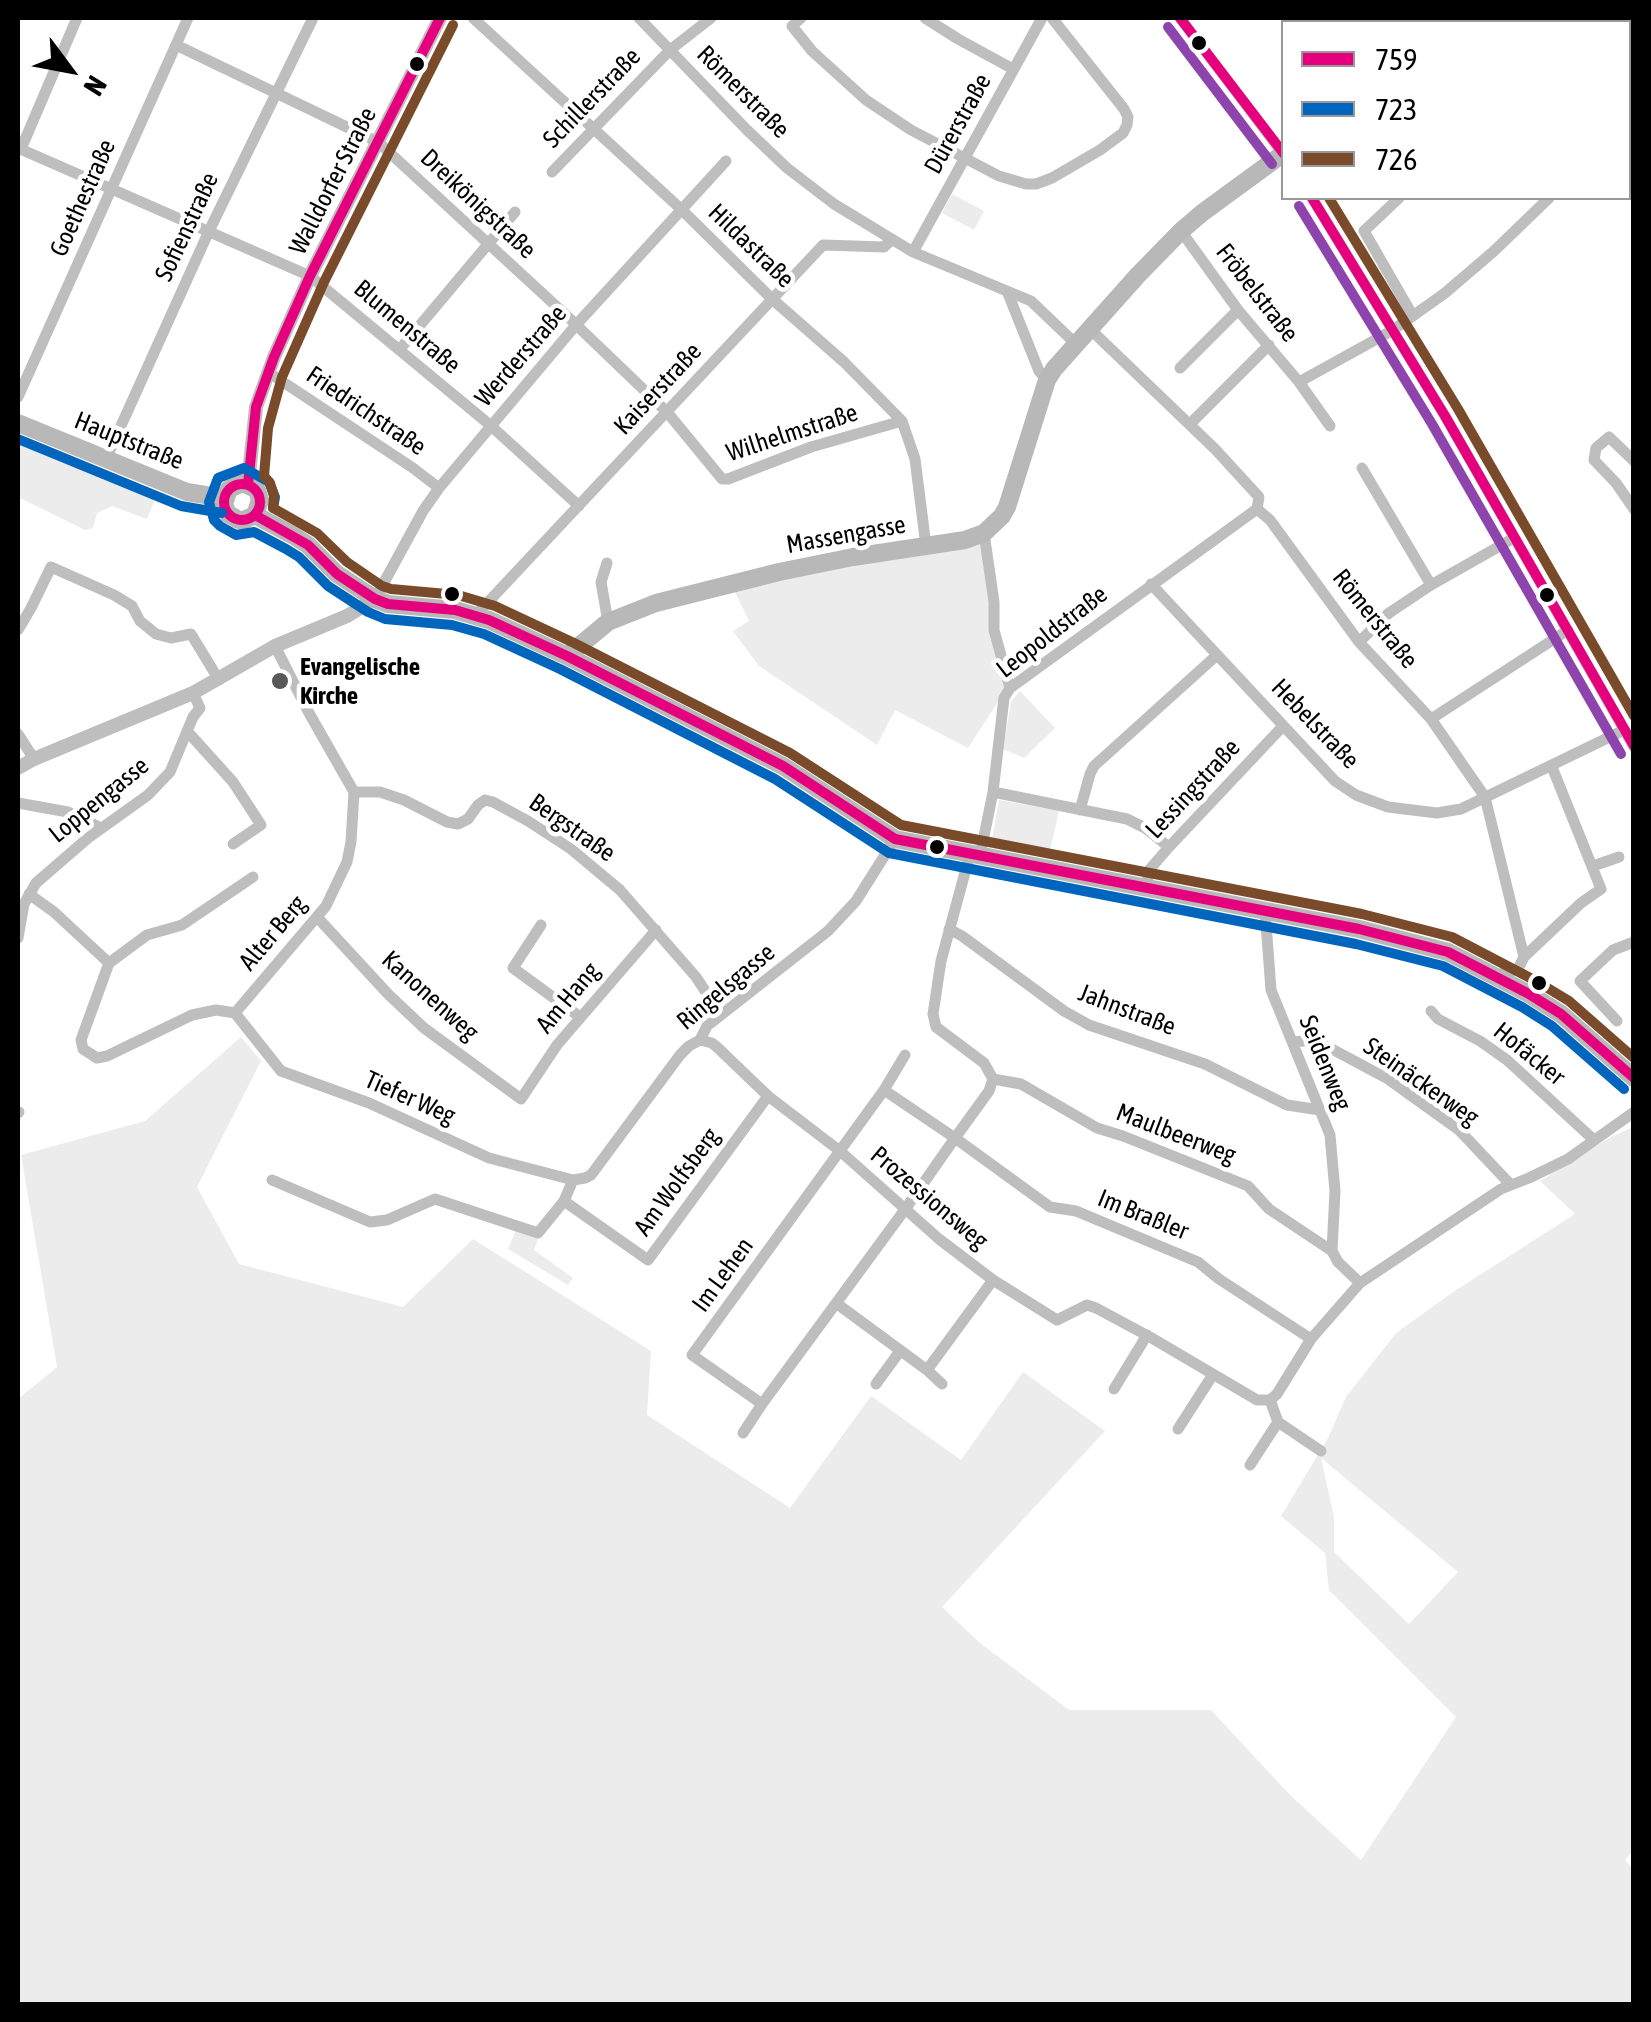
<!DOCTYPE html>
<html>
<head>
<meta charset="utf-8">
<style>
	body { margin:0 }
	#map { position:relative; width:1651px; height:2022px; overflow:hidden; background:#fff; font-family:"Asap Condensed",sans-serif }
	canvas { display:block }
	.frame { position:absolute; inset:0; border:20px solid #000; pointer-events:none }
	.legend { position:absolute; left:1281px; top:20px; width:350px; height:180px; box-sizing:border-box; background:#fff; border:2px solid #999; margin:0; padding:12px 18px; list-style:none; font-size:30px; color:#000 }
	.legend li { display:flex; align-items:center; gap:20px; height:50px }
	.legend b { width:50px; border:2px solid #999 }
	.north { position:absolute; left:20px; top:20px; width:100px; height:100px; -webkit-text-stroke:8px #fff; paint-order:stroke; rotate:122deg; font-size:28px; font-weight:700; line-height:40px; text-align:center; color:#000 }
	.north::after { content:''; display:block; margin:auto; width:35px; height:45px; background:#000; clip-path:polygon(50% 0,100% 100%,50% 72%,0 100%) }
</style>
</head>
<body>
<div id="map">
<canvas width="1651" height="2022"></canvas>
<div class="frame"></div>
<ul class="legend">
<li><b style="height:12px;background:#e5007d"></b>759</li>
<li><b style="height:12px;background:#0065bd"></b>723</li>
<li><b style="height:12px;background:#7a4b2a"></b>726</li>
</ul>
<div class="north">N</div>
</div>
<script>
const ctx = document.querySelector('canvas').getContext('2d');
ctx.lineJoin = 'round';
function fill(path, color) {
  ctx.fillStyle = color;
  ctx.fill(path, 'evenodd');
}
function poly(rows) {
  const path = new Path2D();
  for (const r of rows) {
    if (r.length === 3) {
      path.moveTo(r[0] + r[2], r[1]);
      path.arc(r[0], r[1], r[2], 0, 2 * Math.PI);
      continue;
    }
    path.moveTo(r[0], r[1]);
    for (let i = 2; i < r.length; i += 2) path.lineTo(r[i], r[i + 1]);
  }
  return path;
}
function strokePath(path, color, width, dash) {
  ctx.strokeStyle = color;
  ctx.lineWidth = width;
  ctx.lineCap = dash ? 'butt' : 'round';
  ctx.setLineDash(dash || []);
  ctx.stroke(path);
}
function label(font, color, halo, rows, align = 'center') {
  ctx.font = font + ' "Asap Condensed",sans-serif';
  ctx.lineWidth = 9;
  ctx.setLineDash([]);
  ctx.textBaseline = 'middle';
  ctx.strokeStyle = halo;
  ctx.fillStyle = color;
  for (const [text, x, y, turn = 0] of rows) {
    ctx.save();
    ctx.translate(x, y);
    ctx.rotate((+turn || 0) * Math.PI / 180);
    ctx.textAlign = isNaN(turn) ? turn : align;
    if (halo) ctx.strokeText(text, 0, 0);
    ctx.fillText(text, 0, 0);
    ctx.restore();
  }
}
const green = poly([
	[952,194,984,211,974,230,942,213],
	[18,436,158,492,147,519,112,506,97,513,93,528,85,530,18,497],
	[981,542,1007,688,968,748,895,710,877,745,759,666,733,631,749,621,735,592,766,580],
	[1020,691,1055,728,1024,758,1003,749,1011,702],
	[999,800,1059,811,1050,851,992,839],
	[241,1037,261,1061,197,1187,239,1264,403,1307,473,1239,651,1351,647,1415,790,1508,871,1396,961,1460,1023,1372,1105,1431,942,1607,980,1643,1069,1710,1211,1710,1290,1795,1361,1860,1456,1717,1329,1590,1325,1553,1281,1516,1328,1438,1346,1397,1396,1333,1453,1292,1575,1214,1540,1181,1609,1138,1633,1127,1634,1849,1625,1860,1633,1869,1633,2004,18,2004,18,1399,57,1367,21,1155,145,1121],
	[1321,1458,1458,1572,1409,1624,1334,1552,1334,1517],
	[516,1230,538,1239,534,1250,573,1278,568,1285,508,1249]
]);
const minor = poly([
	[473,18,682,210,771,298,844,362,902,421,915,459,926,546],
	[639,18,747,130,787,168,834,204,913,252,1031,301,1076,344],
	[801,18,792,26,812,51,866,100,911,130,999,176,1026,184,1036,184,1052,178,1100,150,1123,133,1127,125,1128,117,1124,109,1052,18],
	[925,18,958,39,1013,69],
	[1180,18,1284,155],
	[1402,18,1407,22],
	[1519,18,1526,22],
	[1596,22,1601,18],
	[176,45,378,142,568,317,667,412,722,479,728,479,811,447,902,421],
	[1628,120,1634,125],
	[18,148,310,276,490,425,579,506],
	[21,149,77,18],
	[552,172,670,50,711,18],
	[1312,198,1445,416,1634,747],
	[1399,198,1364,231,1413,316],
	[1181,231,1238,310,1299,382,1393,330,1445,293,1494,251,1549,198],
	[913,252,1042,18],
	[1007,291,1039,371,1047,380],
	[1090,329,1215,449,1259,497,1257,509],
	[400,349,515,212],
	[1180,368,1238,310],
	[268,372,413,468,439,488],
	[1299,382,1330,426],
	[18,397,188,18],
	[1190,424,1269,345],
	[106,459,209,231,313,18],
	[1634,461,1609,437,1596,448,1594,460,1616,483,1634,509],
	[1362,468,1431,585],
	[1257,509,1270,520,1359,642,1431,719,1485,797,1524,957],
	[984,533,994,602,994,630,1010,688],
	[607,563,601,582,608,622],
	[1151,584,1335,781,1356,795,1388,807,1437,813,1461,809,1624,730],
	[375,599,423,511,439,488,576,325,726,161],
	[476,615,823,245,884,247,891,240],
	[18,630,31,608,51,567,114,595,132,606,140,621,156,634,171,638,191,634,219,680],
	[1359,642,1389,613,1431,585,1514,538],
	[1431,719,1568,630],
	[187,731,233,782,261,825,233,844],
	[18,734,34,759],
	[354,792,380,792,404,800,447,822,458,824,468,819,478,805,485,800,493,802,528,821,571,849,620,890,696,977,721,1015],
	[993,792,1127,819,1145,828,1169,847],
	[18,803,68,812,101,828],
	[1080,810,1090,774,1094,766,1217,655],
	[970,854,941,961,933,1014,936,1027,984,1063,993,1079,989,1091,955,1138,906,1208,762,1404,692,1355,884,1090,955,1138,1050,1207,1076,1211,1198,1262,1219,1279,1311,1339],
	[980,856,993,792,1004,698,1010,688,1257,509],
	[1593,866,1619,857],
	[1145,889,1150,869,1169,847,1283,726],
	[29,894,54,912,109,963],
	[1265,910,1271,990,1330,1135,1335,1191,1332,1251,1338,1262,1360,1283],
	[317,917,388,994,424,1028,521,1099,557,1045,656,930],
	[541,925,513,968,580,1017],
	[949,929,962,936,1064,1011,1089,1025,1205,1064,1287,1105,1320,1110],
	[18,938,24,904,36,883,88,838,148,795,170,772,193,717,200,708,193,693],
	[1497,975,1518,969,1524,957,1581,903,1601,889,1552,767],
	[1431,1011,1438,1019,1480,1041,1507,1060,1594,1140],
	[235,1013,281,1071,369,1103,489,1158,573,1180,585,1178,591,1175,680,1055,689,1046,700,1040,707,1026,828,931,856,901,895,839],
	[235,1013,326,906,347,862,351,842,354,792,309,713,275,646],
	[235,1013,216,1010,192,1015,107,1056,97,1058,83,1049,81,1040,109,963,147,935,182,925,253,877],
	[1617,1021,1580,981,1613,950,1634,942],
	[700,1040,712,1043,718,1048,768,1096,840,1151,939,1239,993,1280,1057,1320,1087,1305,1096,1308,1150,1337,1257,1400,1270,1400,1277,1394,1311,1339,1360,1283,1501,1189,1529,1178,1568,1159,1634,1112],
	[1293,1042,1315,1040,1388,1079,1459,1130,1511,1185],
	[993,1079,1021,1084,1097,1128,1123,1136,1248,1186,1269,1209,1332,1251],
	[884,1090,905,1055],
	[18,1113,19,1112],
	[272,1180,370,1222,387,1220,435,1199,538,1233,564,1201,573,1180],
	[564,1201,648,1260,768,1096],
	[836,1303,927,1370,942,1384],
	[927,1370,993,1280],
	[876,1384,900,1351],
	[1114,1389,1147,1335],
	[1270,1400,1278,1422,1321,1451],
	[1178,1429,1212,1376],
	[743,1433,762,1404],
	[1250,1465,1278,1422]
]);
const tertiary = poly([
	[248,484,256,407,274,357,310,276,440,18],
	[18,768,34,759,193,693,275,646,347,616,375,599]
]);
const secondary = poly([
	[1430,22,1436,18],
	[18,423,187,492,224,498],
	[255,515,260,500,257,490,243,483,229,489,224,504,228,514,239,520,244,520,255,515,294,536,308,545,337,574,375,599,388,604,455,610,489,620,567,656,783,766,895,839,1359,929,1448,952,1529,994,1561,1014,1634,1078],
	[567,656,608,622,656,603,779,572,853,557,965,540,984,533,1002,516,1007,507,1047,380,1054,369,1138,275,1181,231,1202,213,1284,153]
]);
const bus1 = poly([
	[1180,18,1284,154],
	[1312,198,1445,416,1634,746],
	[248,484,256,407,274,357,310,276,440,18],
	[242,502,18],
	[255,515,308,545,337,574,375,599,388,604,455,610,489,620,567,656,783,766,895,839,1359,929,1448,952,1529,994,1561,1014,1634,1078]
]);
const bus2 = poly([
	[18,439,181,506,222,513],
	[273,508,275,497,269,482,244,468,218,478,209,502,214,520,220,526,236,535,254,532,286,549,299,557,328,586,368,612,385,619,452,625,484,634,560,669,775,779,889,853,1356,944,1443,966,1522,1007,1552,1026,1624,1089]
]);
const bus3 = poly([
	[453,25,324,282,282,377,268,428,264,476,270,483,274,496,273,508,317,533,347,562,382,586,391,589,458,595,495,606,574,643,790,753,901,825,1362,914,1452,937,1536,981,1569,1001,1634,1058],
	[1329,198,1458,409,1634,716]
]);
const bus4 = poly([
	[1168,27,1272,164],
	[1299,206,1432,424,1621,754]
]);
const markers = [
	[1199,43,9,"#000"],
	[417,64,9,"#000"],
	[452,594,9,"#000"],
	[1547,595,9,"#000"],
	[280,681,10,"#595959"],
	[937,847,9,"#000"],
	[1539,983,9,"#000"]
];
const streetNames = [
	["Römerstraße",743,92,45],
	["Schillerstraße",592,98,-46],
	["Dürerstraße",958,124,-61],
	["Walldorfer Straße",333,181,-63],
	["Goethestraße",83,198,-66],
	["Dreikönigstraße",478,204,43],
	["Sofienstraße",187,227,-65],
	["Hildastraße",751,246,44],
	["Fröbelstraße",1257,293,52],
	["Blumenstraße",407,327,40],
	["Werderstraße",521,356,-49],
	["Kaiserstraße",658,389,-47],
	["Friedrichstraße",366,411,34],
	["Wilhelmstraße",792,433,-18],
	["Hauptstraße",129,441,22],
	["Massengasse",846,535,-10],
	["Römerstraße",1375,619,51],
	["Leopoldstraße",1052,632,-38],
	["Hebelstraße",1315,724,46],
	["Lessingstraße",1193,789,-47],
	["Loppengasse",99,800,-39],
	["Bergstraße",572,828,35],
	["Alter Berg",273,933,-50],
	["Ringelsgasse",726,987,-40],
	["Kanonenweg",430,996,42],
	["Am Hang",568,998,-50],
	["Jahnstraße",1127,1010,21],
	["Hofäcker",1529,1054,39],
	["Seidenweg",1325,1063,68],
	["Steinäckerweg",1421,1082,35],
	["Tiefer Weg",410,1098,24],
	["Maulbeerweg",1176,1134,21],
	["Am Wolfsberg",677,1182,-54],
	["Prozessionsweg",929,1198,40],
	["Im Braßler",1143,1215,22],
	["Im Lehen",723,1275,-54]
];
const poiNames = [
	["Evangelische",300,667],
	["Kirche",300,696]
];
fill(green, '#ececec');
strokePath(minor, '#bebebe', 11);
strokePath(tertiary, '#bebebe', 14);
strokePath(secondary, '#b8b8b8', 18);
strokePath(bus1, '#e5007d', 10);
strokePath(bus2, '#0065bd', 10);
strokePath(bus3, '#7a4b2a', 10);
strokePath(bus4, '#8e44ad', 10);
for (const [x, y, r, color] of markers) {
  const dot = new Path2D();
  dot.arc(x, y, r, 0, 2 * Math.PI);
  ctx.fillStyle = color;
  ctx.fill(dot);
  strokePath(dot, '#fff', 4);
}
label('25px', '#000', '#fff', streetNames);
label('bold 25px', '#000', '#fff', poiNames, 'left');
</script>
</body>
</html>
